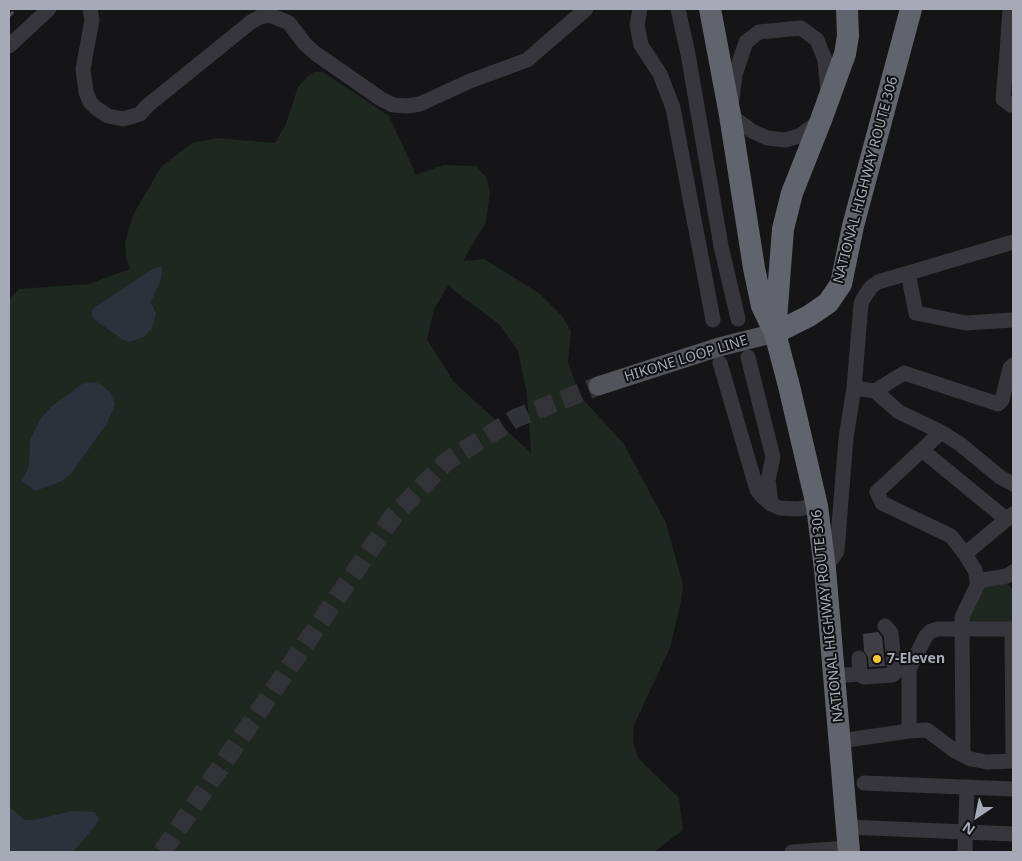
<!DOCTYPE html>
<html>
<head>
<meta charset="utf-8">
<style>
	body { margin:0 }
	#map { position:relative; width:1022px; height:861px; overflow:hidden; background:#151517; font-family:"Noto Sans",sans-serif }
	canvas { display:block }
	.frame { position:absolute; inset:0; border:10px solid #a6aab7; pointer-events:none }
	.north { position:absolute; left:952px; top:791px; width:50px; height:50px; -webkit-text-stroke:4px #101012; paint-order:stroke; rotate:214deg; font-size:14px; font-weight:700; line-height:20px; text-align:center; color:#a6aab7 }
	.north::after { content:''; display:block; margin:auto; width:18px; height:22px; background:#a6aab7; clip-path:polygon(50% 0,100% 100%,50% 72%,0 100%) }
</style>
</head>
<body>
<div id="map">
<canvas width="1022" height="861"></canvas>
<div class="frame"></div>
<div class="north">N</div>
</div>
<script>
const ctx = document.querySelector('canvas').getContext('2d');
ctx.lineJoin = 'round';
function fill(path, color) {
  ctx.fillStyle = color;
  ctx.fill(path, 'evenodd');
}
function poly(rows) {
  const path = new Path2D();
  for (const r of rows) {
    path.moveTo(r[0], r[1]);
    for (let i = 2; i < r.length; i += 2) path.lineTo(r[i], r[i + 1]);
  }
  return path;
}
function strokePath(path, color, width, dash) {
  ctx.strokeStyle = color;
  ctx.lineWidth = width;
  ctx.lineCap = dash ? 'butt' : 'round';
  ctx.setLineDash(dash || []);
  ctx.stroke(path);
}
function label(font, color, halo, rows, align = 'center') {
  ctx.font = font + ' "Noto Sans",sans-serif';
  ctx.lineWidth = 4;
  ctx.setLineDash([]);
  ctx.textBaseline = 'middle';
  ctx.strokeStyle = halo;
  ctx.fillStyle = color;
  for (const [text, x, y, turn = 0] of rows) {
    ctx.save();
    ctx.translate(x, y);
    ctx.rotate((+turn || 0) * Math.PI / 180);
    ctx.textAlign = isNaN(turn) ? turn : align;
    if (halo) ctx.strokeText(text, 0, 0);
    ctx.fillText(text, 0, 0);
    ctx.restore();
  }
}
const green = poly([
	[314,72,323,72,389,116,413,168,415,175,444,165,476,166,486,177,490,192,486,222,463,261,484,259,539,293,562,316,571,331,568,362,580,396,624,444,666,523,683,585,681,601,670,648,634,725,633,742,638,758,679,798,683,830,654,852,9,852,9,299,19,289,89,284,130,269,126,258,125,243,133,215,161,167,192,143,217,138,275,143,286,124,298,87,308,76],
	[449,284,451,288,500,325,518,351,527,394,531,453,453,381,427,339,434,309],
	[1005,581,1013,590,1013,623,968,623,966,619,982,585]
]);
const water = poly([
	[161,266,162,270,161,279,151,302,156,313,152,328,144,337,129,342,122,339,92,318,92,310,95,307,153,269],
	[94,382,102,385,111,393,115,405,107,423,71,474,62,481,35,491,22,481,29,466,30,440,41,418,52,406,82,384],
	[9,806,24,820,35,820,71,811,94,812,99,818,96,825,73,852,9,852]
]);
const building = poly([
	[878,632,882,637,885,666,869,667,868,657,864,651,863,634]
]);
const majorTunnel = poly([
	[162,852,394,515,447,461,516,418,598,386]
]);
const minor = poly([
	[90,9,92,20,83,69,86,92,90,102,96,108,108,116,123,119,140,114,147,106,251,22,260,17,270,15,289,23,305,44,315,53,381,99,393,105,407,106,420,104,470,81,527,60,586,9],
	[640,9,637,25,641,45,660,74,673,108,713,320],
	[678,9,688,54,721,246,738,319],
	[1010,9,1007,52,1013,50],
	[9,46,49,9],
	[1007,52,1003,99,1011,105,1013,104],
	[820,121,799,136,785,140,767,138,752,131,730,115,735,75,746,42,759,32,801,28,817,40,825,60,828,93],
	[908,273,916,313,966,323,1013,320],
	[748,357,773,457,768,480,771,504],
	[720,363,757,490,763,497,771,504,780,508,797,509,817,506],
	[854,388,875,391,904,373,998,404,1002,400,1010,368,1013,365],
	[875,391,899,412,941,432,922,450],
	[941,432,960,444,1000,477,1013,484],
	[1006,519,922,450,877,492,882,503,951,536,965,554,1013,514],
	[825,569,837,551,846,438,854,388,861,304,863,299,871,287,878,282,1013,242],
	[977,581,1007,576,1013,572],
	[1012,629,1013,761],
	[859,658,860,674],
	[835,676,860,674,864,677,893,675,895,673,891,633,885,626],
	[909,731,909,669,926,636,931,631,938,629,1013,629],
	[840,741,909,731,927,730,955,751,971,759,987,762,1013,761],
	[963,755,962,617,978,584,975,570,965,554],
	[864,783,1013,789],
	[847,827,1013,834],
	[792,852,848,848],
	[965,852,967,787]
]);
const major = poly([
	[598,386,719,347,775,333]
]);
const highway = poly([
	[710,9,730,115,754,268,762,306,775,333,789,386,817,506,825,569,849,852],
	[775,333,809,316,828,303,841,284,853,226,911,9],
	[775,333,783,229,792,193,821,120,845,54,848,36,847,9]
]);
const rail = poly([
	[9,16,16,9]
]);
const markers = [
	[877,659,5,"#f5c62f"]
];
const streetNames = [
	["NATIONAL HIGHWAY ROUTE 306",866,180,-75],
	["HIKONE LOOP LINE",686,359,-17],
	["NATIONAL HIGHWAY ROUTE 306",828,616,-96]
];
const poiNames = [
	["7-Eleven",887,659]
];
fill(green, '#1f2721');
fill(water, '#2b323b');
fill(building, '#3f3f44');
strokePath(majorTunnel, '#323337', 19, [19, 9]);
strokePath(minor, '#36363c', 15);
strokePath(major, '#52535b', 19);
strokePath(highway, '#62646d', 22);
strokePath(rail, '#4b4c53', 3, [6, 5]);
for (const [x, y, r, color] of markers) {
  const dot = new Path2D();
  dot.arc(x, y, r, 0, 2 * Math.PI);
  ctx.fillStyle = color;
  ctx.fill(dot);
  strokePath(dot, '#101012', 2);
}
label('14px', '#a6aab7', '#101012', streetNames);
label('bold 14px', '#a6aab7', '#101012', poiNames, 'left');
</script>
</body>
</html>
